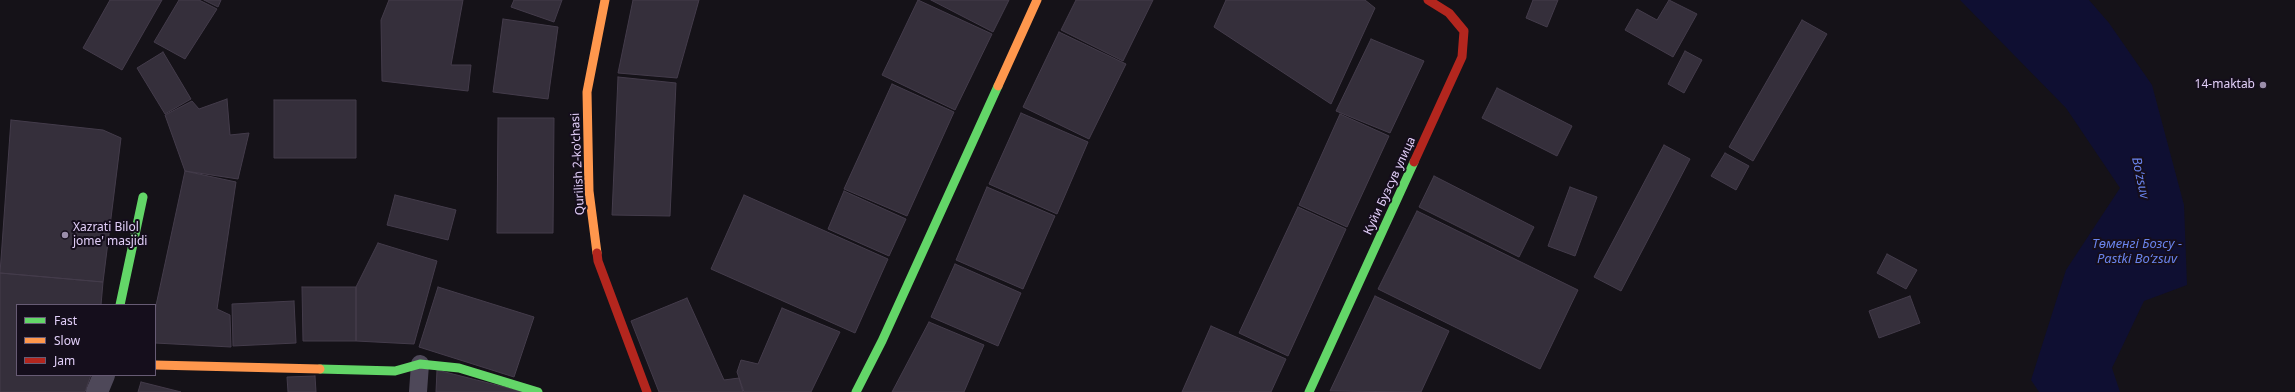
<!DOCTYPE html>
<html>
<head>
<meta charset="utf-8">
<style>
	body { margin:0 }
	#map { position:relative; width:2295px; height:392px; overflow:hidden; background:#151218; font-family:"Noto Sans",sans-serif }
	canvas { display:block }
	.legend { position:absolute; left:16px; top:304px; width:140px; height:72px; box-sizing:border-box; background:#150e1c; border:1px solid #675b74; margin:0; padding:5px 7px; list-style:none; font-size:12px; color:#e2cff9 }
	.legend li { display:flex; align-items:center; gap:8px; height:20px }
	.legend b { width:20px; border:1px solid #675b74 }
</style>
</head>
<body>
<div id="map">
<canvas width="2295" height="392"></canvas>
<ul class="legend">
<li><b style="height:5px;background:#63d668"></b>Fast</li>
<li><b style="height:5px;background:#ff974d"></b>Slow</li>
<li><b style="height:5px;background:#b3261e"></b>Jam</li>
</ul>
</div>
<script>
const ctx = document.querySelector('canvas').getContext('2d');
ctx.lineJoin = 'round';
function fill(path, color) {
  ctx.fillStyle = color;
  ctx.fill(path, 'evenodd');
}
function poly(rows) {
  const path = new Path2D();
  for (const r of rows) {
    path.moveTo(r[0], r[1]);
    for (let i = 2; i < r.length; i += 2) path.lineTo(r[i], r[i + 1]);
  }
  return path;
}
function strokePath(path, color, width, dash) {
  ctx.strokeStyle = color;
  ctx.lineWidth = width;
  ctx.lineCap = dash ? 'butt' : 'round';
  ctx.setLineDash(dash || []);
  ctx.stroke(path);
}
function label(font, color, halo, rows, align = 'center') {
  ctx.font = font + ' "Noto Sans",sans-serif';
  ctx.lineWidth = 4;
  ctx.setLineDash([]);
  ctx.textBaseline = 'middle';
  ctx.strokeStyle = halo;
  ctx.fillStyle = color;
  for (const [text, x, y, turn = 0] of rows) {
    ctx.save();
    ctx.translate(x, y);
    ctx.rotate((+turn || 0) * Math.PI / 180);
    ctx.textAlign = isNaN(turn) ? turn : align;
    if (halo) ctx.strokeText(text, 0, 0);
    ctx.fillText(text, 0, 0);
    ctx.restore();
  }
}
const water = poly([
	[1960,0,2089,0,2109,23,2152,85,2184,205,2187,285,2144,301,2112,368,2120,392,2039,392,2031,380,2066,270,2120,188,2066,108]
]);
const building = poly([
	[110,0,162,0,122,70,83,48,110,0],
	[179,0,199,0,217,9,185,59,154,42,179,0],
	[204,0,221,0,218,7,204,0],
	[389,0,463,0,451,65,471,65,468,91,382,81,381,20,389,0],
	[514,0,562,0,554,22,511,7,514,0],
	[633,0,699,0,677,78,618,73,633,0],
	[918,0,992,34,955,110,882,75,918,0],
	[931,0,1009,0,993,32,931,0],
	[1076,0,1153,0,1123,61,1061,30,1076,0],
	[1226,0,1365,0,1375,8,1331,104,1214,27,1226,0],
	[1533,0,1558,0,1547,27,1526,18,1533,0],
	[1669,0,1697,14,1673,57,1625,30,1637,9,1657,20,1669,0],
	[503,19,558,27,548,99,493,92,503,19],
	[1802,20,1827,34,1753,161,1729,147,1802,20],
	[1059,32,1126,64,1089,139,1023,107,1059,32],
	[1371,39,1424,61,1390,133,1336,111,1371,39],
	[1685,51,1702,60,1684,93,1668,84,1685,51],
	[163,52,191,99,165,114,137,68,163,52],
	[618,77,676,83,670,216,612,215,618,77],
	[892,84,954,112,907,216,844,189,892,84],
	[1497,88,1572,126,1557,156,1482,118,1497,88],
	[227,99,230,135,249,133,238,179,185,171,165,115,192,101,199,109,227,99],
	[274,100,356,100,356,158,274,158,274,100],
	[1021,113,1088,142,1057,214,989,184,1021,113],
	[1340,114,1389,136,1347,227,1299,205,1340,114],
	[498,118,554,118,553,233,497,233,498,118],
	[11,120,103,130,121,138,103,282,0,273,11,120],
	[1664,145,1690,159,1621,291,1594,277,1664,145],
	[1725,153,1749,166,1736,190,1711,176,1725,153],
	[185,171,236,182,217,309,230,315,231,347,155,343,155,310,185,171],
	[1434,176,1534,227,1519,257,1419,207,1434,176],
	[987,187,1055,216,1023,289,956,260,987,187],
	[1570,187,1597,197,1575,256,1548,246,1570,187],
	[844,191,906,219,889,256,828,229,844,191],
	[395,195,456,210,448,240,387,225,395,195],
	[744,195,888,259,855,333,711,269,744,195],
	[1298,207,1346,229,1288,356,1239,333,1298,207],
	[1417,211,1578,290,1540,369,1378,289,1417,211],
	[378,243,437,261,414,344,356,341,356,287,378,243],
	[1887,254,1917,270,1906,289,1877,273,1887,254],
	[955,264,1021,293,998,346,931,317,955,264],
	[0,273,103,282,101,305,17,305,17,375,91,375,85,392,0,392,0,273],
	[302,287,356,287,356,341,303,341,302,287],
	[438,287,534,317,514,377,419,347,438,287],
	[1375,296,1449,331,1421,392,1330,391,1375,296],
	[1910,296,1920,323,1879,338,1869,311,1910,296],
	[687,298,724,380,739,378,743,392,659,392,631,321,687,298],
	[294,301,296,343,233,346,232,304,294,301],
	[782,308,840,332,811,392,744,392,737,372,741,360,758,364,782,308],
	[929,322,984,345,964,392,892,392,929,322],
	[1211,326,1286,359,1271,392,1182,392,1211,326],
	[437,370,524,392,436,392,437,370],
	[315,376,316,392,288,392,287,377,315,376],
	[141,382,181,392,138,392,141,382]
]);
const lane = poly([
	[418,392,420,364]
]);
const street = poly([
	[97,392,104,375]
]);
const fast = poly([
	[120,305,143,197],
	[320,369,395,371,420,364,459,368,538,392],
	[856,392,882,341,998,86],
	[1309,392,1414,162]
]);
const slow = poly([
	[998,86,1037,0],
	[597,253,589,191,587,92,605,0],
	[155,365,320,369]
]);
const jam = poly([
	[1414,162,1462,57,1464,31,1449,13,1428,0],
	[597,253,598,261,647,392]
]);
const markers = [
	[2263,85,4,"#9a8daa"],
	[65,235,4,"#9a8daa"]
];
const poiNames = [
	["14-maktab",2255,85],
	["Xazrati Bilol",73,228,"left"],
	["jome' masjidi",73,242,"left"]
];
const streetNames = [
	["Qurilish 2-ko'chasi",578,164,-93],
	["Куйи Бузсув улица",1390,186,-65]
];
const waterNames = [
	["Boʻzsuv",2140,178,78],
	["Төменгі Бозсу -",2137,244],
	["Pastki Boʻzsuv",2137,259]
];
fill(water, '#0f0f32');
fill(building, '#352f3b');
strokePath(building, '#443c4b', 1);
strokePath(lane, '#4e4859', 18);
strokePath(street, '#4e4859', 22);
strokePath(fast, '#63d668', 9);
strokePath(slow, '#ff974d', 9);
strokePath(jam, '#b3261e', 9);
for (const [x, y, r, color] of markers) {
  const dot = new Path2D();
  dot.arc(x, y, r, 0, 2 * Math.PI);
  ctx.fillStyle = color;
  ctx.fill(dot);
  strokePath(dot, '#150e1c', 1.5);
}
label('12px', '#e2cff9', '#150e1c', poiNames, 'right');
label('12px', '#e2cff9', '#150e1c', streetNames);
label('italic 13px', '#6a84ed', '#150e1c', waterNames);
</script>
</body>
</html>
